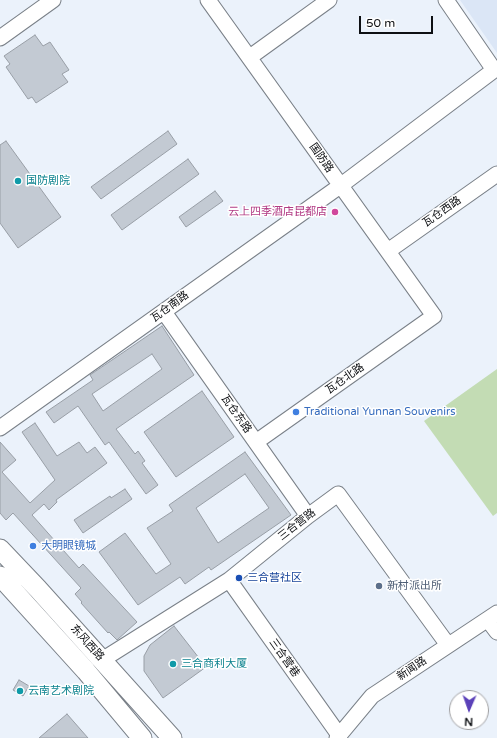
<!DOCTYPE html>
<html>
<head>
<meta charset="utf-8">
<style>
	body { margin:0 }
	#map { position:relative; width:497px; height:738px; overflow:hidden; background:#ebf2fb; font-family:"Varela Round",sans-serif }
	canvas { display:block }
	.north { position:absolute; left:449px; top:690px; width:40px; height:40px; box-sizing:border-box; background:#fff; border:1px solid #9f9fa1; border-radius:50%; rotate:182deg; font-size:11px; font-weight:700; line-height:16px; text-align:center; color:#0e1013 }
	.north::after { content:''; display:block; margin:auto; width:14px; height:18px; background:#5b41b9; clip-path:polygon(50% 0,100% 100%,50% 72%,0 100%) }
	.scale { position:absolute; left:359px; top:16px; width:74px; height:18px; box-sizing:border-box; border:2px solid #0e1013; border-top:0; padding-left:5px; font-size:12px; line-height:14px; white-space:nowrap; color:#0e1013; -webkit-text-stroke:3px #fff; paint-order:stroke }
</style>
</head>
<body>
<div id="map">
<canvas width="497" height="738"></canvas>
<div class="north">N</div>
<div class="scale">50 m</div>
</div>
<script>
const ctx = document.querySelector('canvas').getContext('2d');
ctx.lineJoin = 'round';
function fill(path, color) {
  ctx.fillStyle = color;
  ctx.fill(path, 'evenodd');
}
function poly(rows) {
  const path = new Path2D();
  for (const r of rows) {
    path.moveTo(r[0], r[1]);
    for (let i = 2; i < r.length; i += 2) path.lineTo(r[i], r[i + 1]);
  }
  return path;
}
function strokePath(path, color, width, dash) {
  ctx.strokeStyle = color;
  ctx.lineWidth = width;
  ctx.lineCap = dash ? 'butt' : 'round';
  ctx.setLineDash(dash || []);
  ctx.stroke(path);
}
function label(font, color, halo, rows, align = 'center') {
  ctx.font = font + ' "Varela Round","Noto Sans SC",sans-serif';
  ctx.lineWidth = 3;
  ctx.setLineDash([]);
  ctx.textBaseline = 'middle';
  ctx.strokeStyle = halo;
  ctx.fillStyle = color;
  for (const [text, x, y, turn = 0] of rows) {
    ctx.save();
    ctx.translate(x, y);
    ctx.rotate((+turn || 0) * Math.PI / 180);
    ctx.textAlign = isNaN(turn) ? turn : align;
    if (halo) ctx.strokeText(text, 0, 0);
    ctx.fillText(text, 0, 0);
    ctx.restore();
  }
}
const built = poly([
	[460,0,497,0,497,53]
]);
const green = poly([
	[497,369,497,513,493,516,424,421]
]);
const building = poly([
	[35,35,43,46,50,42,69,70,62,74,68,82,36,103,32,97,28,99,6,67,10,64,4,56,35,35],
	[168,131,177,144,101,199,91,187,168,131],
	[6,141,61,217,18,248,0,223,0,145,6,141],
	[188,159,199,174,122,230,111,215,188,159],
	[215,191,223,201,186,227,179,217,215,191],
	[162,326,194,375,116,429,135,454,138,451,145,461,142,463,158,485,146,494,109,442,105,445,78,406,54,423,46,412,93,380,90,375,162,326],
	[152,354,162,369,103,411,92,394,152,354],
	[202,391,234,437,176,477,144,432,202,391],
	[35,423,57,456,79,442,87,453,95,447,107,463,56,500,57,502,49,510,44,504,32,515,79,568,83,564,137,622,117,640,109,632,108,633,81,603,82,602,75,594,81,588,13,513,6,520,0,513,0,442,16,460,2,472,30,503,55,480,22,432,35,423],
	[245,452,291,515,211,570,209,567,185,584,180,577,138,605,99,552,125,533,156,574,171,564,147,528,173,511,169,505,245,452],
	[245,474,269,508,218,543,196,508,245,474],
	[125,489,132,499,83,533,74,520,110,496,111,498,125,489],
	[174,626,206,667,163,698,144,671,144,656,150,645,174,626],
	[19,680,29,686,23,696,13,690,19,680],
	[67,714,88,738,39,738,67,714]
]);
const minor = poly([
	[208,0,434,316,256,442],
	[0,38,53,0],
	[250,57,329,0],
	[388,251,497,174],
	[164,312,308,516],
	[0,428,340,186,494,70,446,0],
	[229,580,339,735],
	[488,620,497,632],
	[102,660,229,580,308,516,338,494,448,645],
	[337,738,372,696,497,613]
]);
const major = poly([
	[0,549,38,589,172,738],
	[0,576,86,671,142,738]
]);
const markers = [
	[18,181,4,"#0f9aa8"],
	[335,212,4,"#d1479c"],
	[296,412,4,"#3f7fe0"],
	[33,546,4,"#3f7fe0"],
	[239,578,4,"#1a4fb4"],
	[379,586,4,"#5c6f8a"],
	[173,664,4,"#0f9aa8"],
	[20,691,4,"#0f9aa8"]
];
const streetNames = [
	["国防路",321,158,55],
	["瓦仓西路",442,212,-35],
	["瓦仓南路",170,307,-36],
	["瓦仓北路",345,379,-35],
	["瓦仓东路",236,414,55],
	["三合营路",297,525,-38],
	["东风西路",87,643,48],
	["三合营巷",284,658,55],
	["新闻路",412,669,-34]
];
const cultureNames = [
	["国防剧院",26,181],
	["三合商利大厦",181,664],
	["云南艺术剧院",28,691]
];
const hotelNames = [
	["云上四季酒店昆都店",327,212]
];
const shopNames = [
	["Traditional Yunnan Souvenirs",304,412],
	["大明眼镜城",41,546]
];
const transitNames = [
	["三合营社区",247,578]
];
const serviceNames = [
	["新村派出所",387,586]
];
fill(built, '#dbe6f6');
fill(green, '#c3dcb4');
fill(building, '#c3cad3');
strokePath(building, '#989ea6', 1);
strokePath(minor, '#7a8088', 17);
strokePath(major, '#7a8088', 21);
strokePath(minor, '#fff', 15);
strokePath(major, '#fff', 19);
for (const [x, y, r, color] of markers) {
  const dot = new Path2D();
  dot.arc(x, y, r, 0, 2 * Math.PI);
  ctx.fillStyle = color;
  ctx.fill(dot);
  strokePath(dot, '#fff', 1.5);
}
label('11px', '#0e1013', '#fff', streetNames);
label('11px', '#0d838f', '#fff', cultureNames, 'left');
label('11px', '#b23c85', '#fff', hotelNames, 'right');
label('11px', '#366cbe', '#fff', shopNames, 'left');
label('11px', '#164399', '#fff', transitNames, 'left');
label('11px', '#4e5e75', '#fff', serviceNames, 'left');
</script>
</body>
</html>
